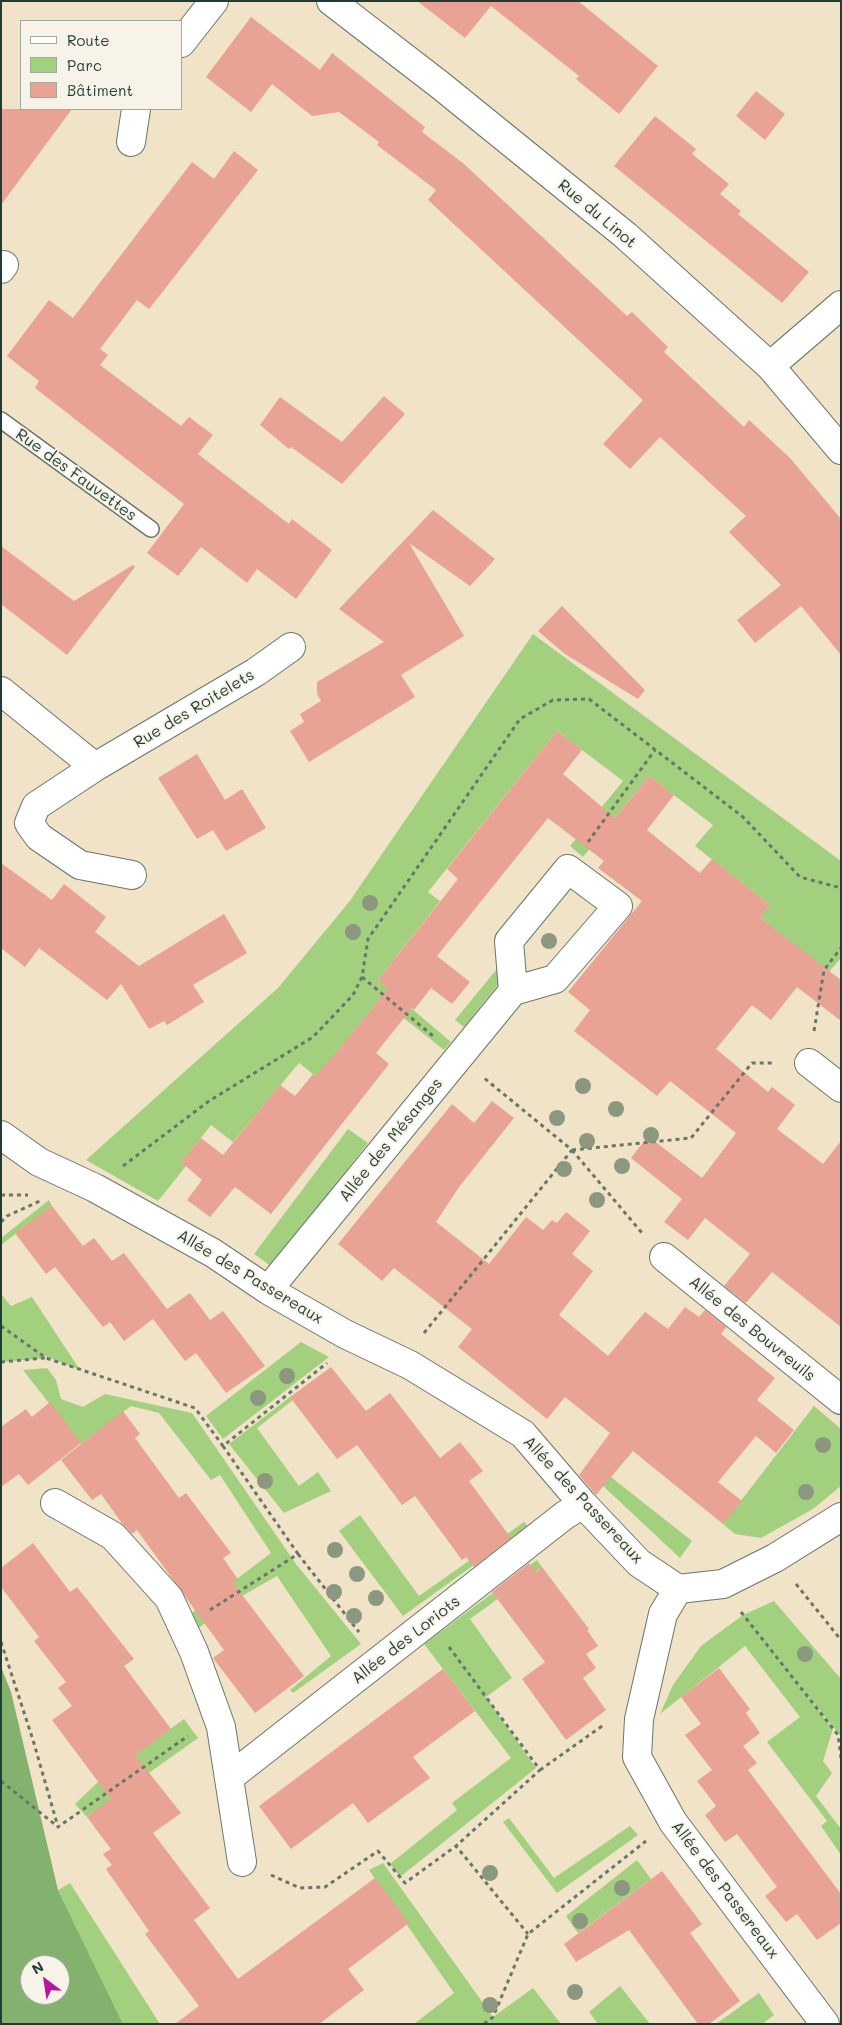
<!DOCTYPE html>
<html>
<head>
<meta charset="utf-8">
<style>
	body { margin:0 }
	#map { position:relative; width:842px; height:2025px; overflow:hidden; background:#f0e3c8; font-family:Mali,sans-serif }
	canvas { display:block }
	.frame { position:absolute; inset:0; border:2px solid #1f3d34; pointer-events:none }
	.legend { position:absolute; left:20px; top:20px; width:162px; height:90px; box-sizing:border-box; background:#f7f3e8; border:1px solid #a1aaa0; margin:0; padding:6px 9px; list-style:none; font-size:15px; color:#1f3d34 }
	.legend li { display:flex; align-items:center; gap:10px; height:25px }
	.legend b { width:25px; border:1px solid #a1aaa0 }
	.north { position:absolute; left:20px; top:1955px; width:50px; height:50px; box-sizing:border-box; background:#f7f3e8; border:1px solid #a1aaa0; border-radius:50%; rotate:329deg; font-size:14px; font-weight:700; line-height:20px; text-align:center; color:#1f3d34 }
	.north::after { content:''; display:block; margin:auto; width:18px; height:22px; background:#b5179e; clip-path:polygon(50% 0,100% 100%,50% 72%,0 100%) }
</style>
</head>
<body>
<div id="map">
<canvas width="842" height="2025"></canvas>
<div class="frame"></div>
<ul class="legend">
<li><b style="height:6px;background:#fff"></b>Route</li>
<li><b style="height:14px;background:#a3d07e"></b>Parc</li>
<li><b style="height:14px;background:#e8a394"></b>Bâtiment</li>
</ul>
<div class="north">N</div>
</div>
<script>
const ctx = document.querySelector('canvas').getContext('2d');
ctx.lineJoin = 'round';
function fill(path, color) {
  ctx.fillStyle = color;
  ctx.fill(path, 'evenodd');
}
function poly(rows) {
  const path = new Path2D();
  for (const r of rows) {
    path.moveTo(r[0], r[1]);
    for (let i = 2; i < r.length; i += 2) path.lineTo(r[i], r[i + 1]);
  }
  return path;
}
function strokePath(path, color, width, dash) {
  ctx.strokeStyle = color;
  ctx.lineWidth = width;
  ctx.lineCap = dash ? 'butt' : 'round';
  ctx.setLineDash(dash || []);
  ctx.stroke(path);
}
function label(font, color, halo, rows, align = 'center') {
  ctx.font = font + ' Mali,sans-serif';
  ctx.lineWidth = 4;
  ctx.setLineDash([]);
  ctx.textBaseline = 'middle';
  ctx.strokeStyle = halo;
  ctx.fillStyle = color;
  for (const [text, x, y, turn = 0] of rows) {
    ctx.save();
    ctx.translate(x, y);
    ctx.rotate((+turn || 0) * Math.PI / 180);
    ctx.textAlign = isNaN(turn) ? turn : align;
    if (halo) ctx.strokeText(text, 0, 0);
    ctx.fillText(text, 0, 0);
    ctx.restore();
  }
}
const green = poly([
	[533,634,841,861,841,958,828,973,760,918,770,905,695,846,713,825,649,776,583,857,570,846,623,781,557,731,428,892,440,901,378,980,451,1042,444,1050,380,999,317,1077,299,1063,233,1142,211,1125,182,1162,186,1166,158,1201,86,1160,278,988,349,902],
	[501,964,509,971,464,1027,455,1020],
	[348,1129,368,1143,271,1266,254,1254],
	[49,1200,52,1206,1,1245,1,1238],
	[1,1294,11,1306,32,1297,80,1370,40,1354,46,1358,1,1362],
	[301,1342,329,1357,223,1439,206,1416],
	[47,1368,56,1380,61,1399,83,1407,105,1394,192,1413,296,1564,361,1644,293,1693,290,1690,331,1656,277,1576,235,1600,187,1637,180,1622,271,1553,220,1475,211,1480,159,1413,131,1406,81,1444,23,1370],
	[290,1397,293,1400,257,1428,299,1486,318,1472,331,1491,284,1513,229,1444],
	[814,1406,841,1429,841,1486,813,1509,761,1538,735,1534,723,1524],
	[592,1462,692,1541,680,1558,586,1470],
	[360,1515,419,1596,524,1522,528,1526,403,1616,339,1531],
	[537,1560,542,1567,470,1619,512,1678,486,1697,536,1768,400,1877,390,1864,457,1810,452,1803,511,1758,424,1644],
	[774,1601,841,1679,841,1737,795,1680,833,1729,823,1761,832,1773,816,1796,841,1829,841,1855,821,1826,827,1821,767,1742,800,1717,745,1646,660,1714,673,1685,701,1646,743,1615],
	[184,1719,198,1738,87,1817,75,1804,98,1782],
	[509,1818,554,1878,630,1826,638,1835,557,1893,503,1822],
	[637,1860,651,1879,578,1933,566,1916],
	[383,1863,493,2017,533,1988,561,2024,414,2024,454,1993,369,1870],
	[70,1883,160,2024,123,2024,58,1890],
	[620,1986,650,2024,598,2024,589,2012],
	[759,1993,774,2015,762,2024,716,2024]
]);
const forest = poly([
	[1,1667,11,1692,58,1890,123,2024,1,2024],
	[30,1965,60,1965,60,1995,30,1995]
]);
const building = poly([
	[417,1,578,1,658,66,619,114,576,79,579,76,491,6,465,38],
	[251,17,320,70,332,53,425,127,422,132,464,164,627,316,632,312,668,347,664,352,744,427,749,420,790,458,841,519,841,655,801,606,755,643,737,620,781,585,729,532,746,516,660,437,630,469,603,444,643,400,428,200,436,190,377,145,379,142,339,112,312,116,272,84,251,112,206,77],
	[756,91,785,114,765,140,736,116],
	[1,109,72,109,1,205],
	[655,116,696,149,692,154,729,184,720,194,741,211,738,214,809,272,782,303,614,166],
	[234,151,258,170,149,309,137,300,100,349,108,355,100,365,181,426,189,417,213,435,198,454,289,524,292,519,332,550,296,599,257,569,247,583,201,547,178,576,147,553,184,504,35,388,39,381,7,356,49,300,73,318,192,162,214,179],
	[384,396,405,414,342,484,291,447,289,449,260,425,280,397,342,442],
	[433,510,495,559,470,586,409,543,464,636,401,675,415,697,309,762,290,731,304,722,300,714,321,701,317,694,317,682,384,642,339,609],
	[1,546,74,601,133,565,135,567,67,655,1,604],
	[562,606,645,690,638,699,565,654,538,631],
	[557,731,582,750,563,774,615,818,649,776,674,795,647,830,700,873,712,859,770,905,760,918,841,980,841,1021,797,987,771,1020,752,1005,716,1049,768,1092,772,1087,795,1105,777,1129,823,1164,841,1141,841,1327,772,1272,746,1303,724,1286,750,1254,705,1218,688,1240,664,1222,682,1199,631,1158,648,1136,702,1178,736,1133,670,1081,657,1096,574,1031,590,1010,568,992,642,901,598,868,604,861,548,818,437,956,470,982,452,1004,431,988,414,1010,412,1008,376,1053,389,1064,271,1214,235,1187,210,1217,187,1200,202,1180,181,1162,201,1138,223,1155,280,1085,295,1096,313,1074,315,1076,335,1054,388,989,378,980,458,879,447,869],
	[197,754,225,800,242,789,266,828,226,851,213,830,197,839,158,778],
	[1,863,52,900,64,884,106,917,95,932,139,966,224,914,247,953,193,985,204,1002,167,1025,164,1021,149,1029,121,984,107,1000,39,948,25,967,1,948],
	[492,1101,514,1118,459,1187,436,1222,489,1264,526,1217,543,1230,552,1220,557,1223,566,1212,590,1231,572,1254,593,1271,559,1315,608,1356,645,1312,668,1329,685,1307,699,1317,705,1310,726,1327,721,1334,775,1378,757,1400,794,1430,776,1453,756,1436,718,1482,742,1501,723,1524,633,1451,596,1495,579,1475,610,1433,565,1397,547,1419,458,1347,472,1329,394,1268,382,1281,338,1244,452,1104,474,1123],
	[52,1206,83,1246,94,1238,112,1261,124,1253,167,1309,160,1314,190,1293,210,1320,223,1311,265,1366,226,1393,196,1353,185,1361,153,1319,124,1341,110,1322,103,1327,55,1267,46,1274,15,1233],
	[331,1367,366,1411,390,1393,440,1458,460,1442,483,1471,469,1481,511,1538,474,1567,466,1557,462,1560,415,1496,402,1505,357,1445,337,1459,290,1397],
	[50,1402,81,1443,28,1485,19,1474,1,1487,1,1427,26,1409,32,1417],
	[123,1411,140,1434,135,1438,179,1498,186,1493,231,1553,223,1558,238,1579,233,1583,304,1676,255,1713,213,1658,224,1650,137,1530,132,1534,121,1522,101,1494,92,1500,61,1460],
	[33,1543,70,1592,77,1587,134,1659,124,1666,171,1729,135,1755,181,1813,153,1833,210,1908,194,1920,238,1979,375,1878,409,1923,348,1969,364,1990,319,2024,175,2024,199,2006,145,1934,149,1931,106,1869,112,1865,103,1854,111,1849,87,1817,111,1799,52,1720,72,1706,58,1688,66,1682,34,1641,39,1637,1,1587,1,1568],
	[529,1563,536,1572,542,1567,589,1629,587,1630,598,1646,586,1654,596,1668,583,1678,606,1710,566,1740,522,1679,545,1662,492,1592],
	[719,1668,750,1709,746,1713,760,1733,743,1746,757,1763,748,1770,841,1894,841,1923,817,1940,797,1914,786,1922,765,1896,777,1887,737,1834,725,1842,705,1815,716,1806,697,1781,712,1770,685,1735,701,1724,681,1697],
	[443,1669,475,1711,413,1757,430,1778,368,1823,353,1803,291,1849,259,1806],
	[662,1871,702,1924,690,1933,740,2001,709,2024,698,2024,629,1930,576,1962,564,1944]
]);
const path = poly([
	[588,842,655,750],
	[362,977,433,1036],
	[814,1031,824,970,841,948],
	[572,1150,691,1138,752,1063,775,1063],
	[572,1150,642,1233],
	[123,1166,209,1101,313,1037,353,995,362,977,368,939,520,719,553,700,589,699,743,817,800,877,841,888],
	[1,1195,28,1195],
	[1,1222,7,1216,40,1201],
	[1,1326,46,1358,195,1408,223,1446],
	[424,1333,572,1150,484,1078],
	[1,1362,45,1358],
	[298,1554,359,1632],
	[796,1584,841,1640],
	[210,1610,298,1554,223,1446,327,1363],
	[741,1612,838,1735,841,1758],
	[1,1642,33,1740,58,1827,188,1736],
	[449,1647,540,1770,456,1846],
	[540,1770,605,1724],
	[1,1781,57,1826],
	[271,1875,300,1888,325,1887,378,1851,405,1883,456,1846,528,1934],
	[484,2024,493,2017,528,1934,646,1841]
]);
const lane = poly([
	[1,420,151,529]
]);
const street = poly([
	[331,1,440,85,625,235,770,366,841,450],
	[181,43,214,1],
	[131,142,136,109],
	[1,269,4,265],
	[770,366,841,305],
	[1,691,95,767,256,672,291,647],
	[95,767,36,806,29,823,39,837,80,865,132,875],
	[809,1063,841,1088],
	[1,1135,39,1162,95,1188,213,1253,268,1290,345,1334,410,1365,523,1434,583,1504,639,1563,678,1589,663,1614,639,1719,637,1757,673,1822,825,2024],
	[664,1257,841,1400],
	[268,1290,513,991,555,979,618,906,568,869,509,941,513,991],
	[55,1503,113,1536,169,1598,194,1652,221,1727,242,1862],
	[678,1589,723,1584,775,1558,841,1517],
	[230,1777,565,1515,583,1504]
]);
const trees = [
	[370,903],
	[353,932],
	[549,941],
	[583,1086],
	[616,1109],
	[557,1118],
	[651,1135],
	[587,1141],
	[622,1166],
	[564,1169],
	[597,1200],
	[287,1376],
	[258,1398],
	[823,1445],
	[265,1481],
	[806,1492],
	[335,1550],
	[357,1574],
	[334,1592],
	[376,1598],
	[354,1616],
	[805,1654],
	[490,1873],
	[622,1888],
	[580,1921],
	[575,1992],
	[490,2005]
];
const streetNames = [
	["Rue du Linot",597,214,40],
	["Rue des Fauvettes",76,475,36],
	["Rue des Roitelets",194,709,-31],
	["Allée des Mésanges",391,1140,-51],
	["Allée des Passereaux",250,1277,31],
	["Allée des Bouvreuils",752,1329,39],
	["Allée des Passereaux",583,1500,47],
	["Allée des Loriots",406,1640,-38],
	["Allée des Passereaux",725,1890,53]
];
fill(green, '#a3d07e');
fill(forest, '#82b26d');
fill(building, '#e8a394');
strokePath(lane, '#687768', 18);
strokePath(street, '#687768', 30);
strokePath(path, '#687768', 3, [4, 4]);
strokePath(lane, '#fff', 15);
strokePath(street, '#fff', 28);
ctx.fillStyle = '#8b987f';
for (const [x, y] of trees) {
  ctx.beginPath();
  ctx.arc(x, y, 8, 0, 2 * Math.PI);
  ctx.fill();
}
label('16px', '#1f3d34', '#f7f3e8', streetNames);
</script>
</body>
</html>
